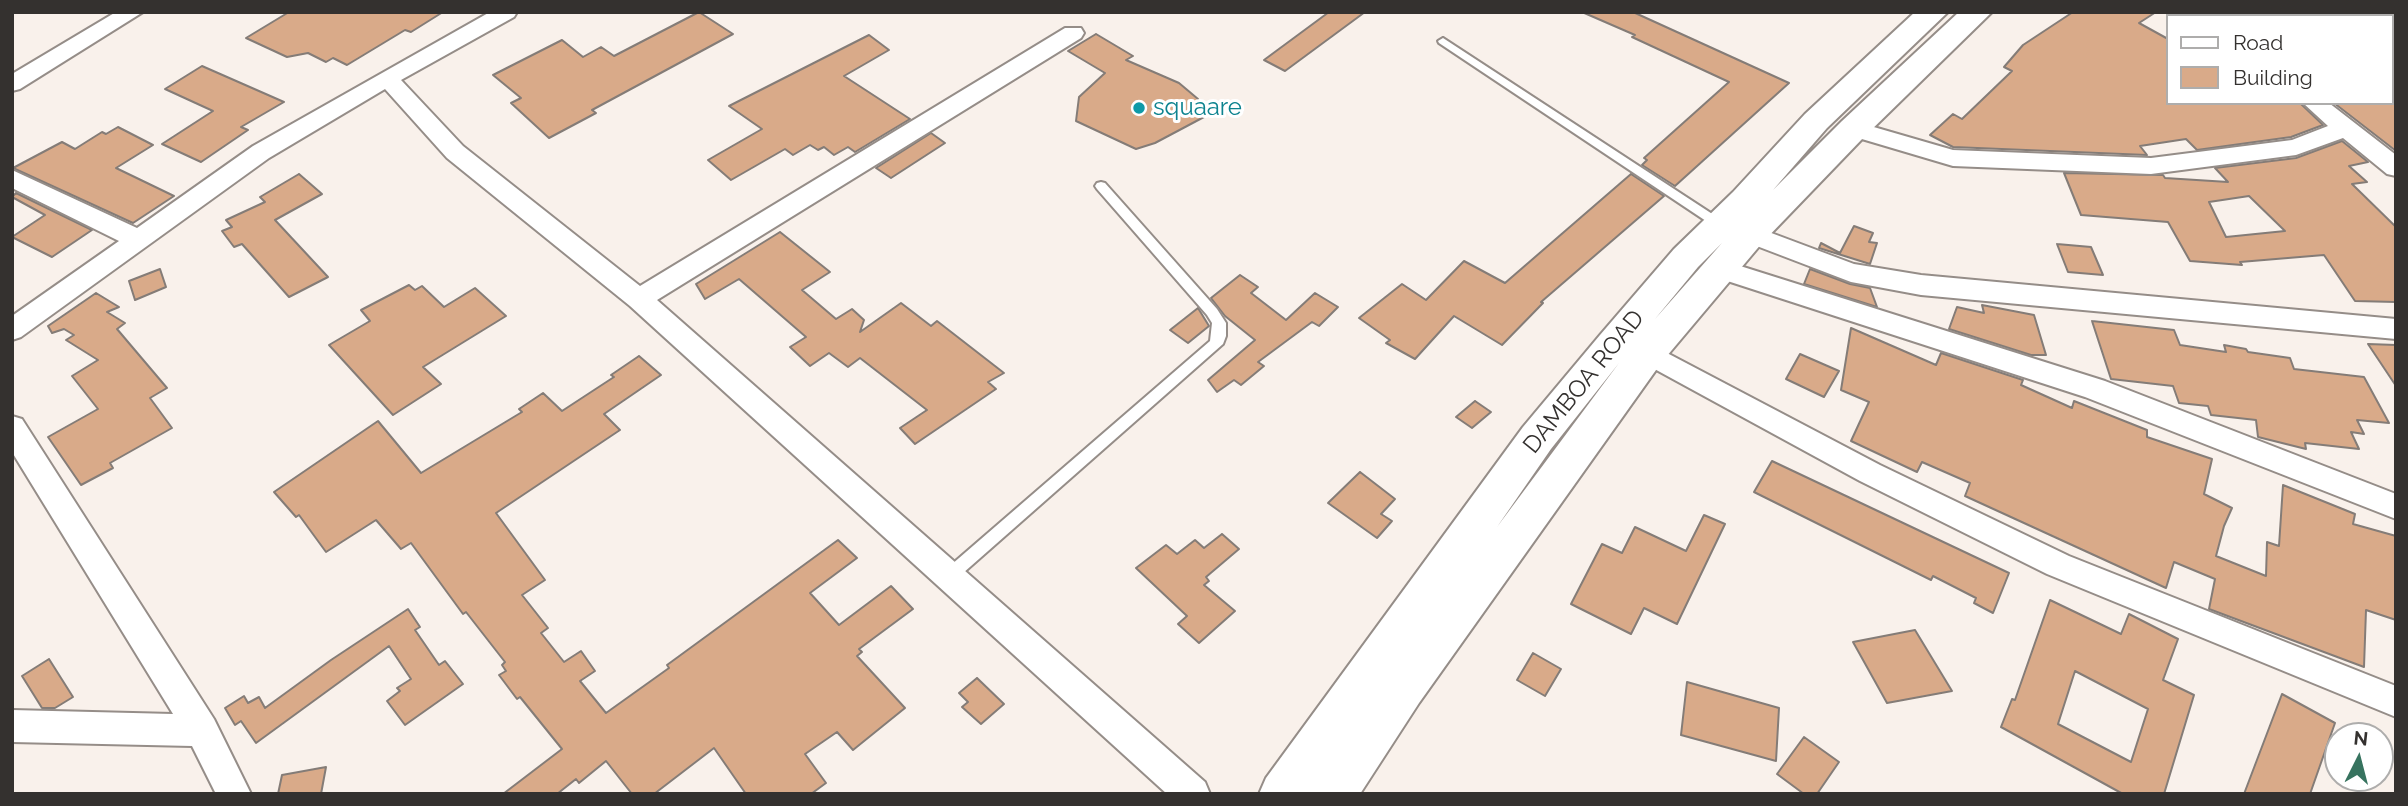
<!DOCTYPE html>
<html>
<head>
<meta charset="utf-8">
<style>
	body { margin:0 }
	#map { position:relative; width:2408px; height:806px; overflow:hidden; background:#f9f1eb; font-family:Raleway,sans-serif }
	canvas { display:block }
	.frame { position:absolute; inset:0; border:14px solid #34312f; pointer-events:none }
	.legend { position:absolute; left:2166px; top:14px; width:228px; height:91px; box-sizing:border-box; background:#fff; border:2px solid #aeadac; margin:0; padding:9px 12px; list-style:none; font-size:21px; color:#34312f }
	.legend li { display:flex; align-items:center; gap:14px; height:35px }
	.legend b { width:35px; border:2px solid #aeadac }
	.north { position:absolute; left:2324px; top:722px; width:70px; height:70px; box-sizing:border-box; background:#fff; border:2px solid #aeadac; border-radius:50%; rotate:6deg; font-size:19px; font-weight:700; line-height:28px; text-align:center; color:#34312f }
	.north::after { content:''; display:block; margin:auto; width:24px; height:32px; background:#37735f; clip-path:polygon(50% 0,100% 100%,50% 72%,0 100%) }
</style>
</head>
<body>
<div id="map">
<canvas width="2408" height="806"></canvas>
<div class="frame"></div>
<ul class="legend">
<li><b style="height:9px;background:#fff"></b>Road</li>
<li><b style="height:19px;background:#d9aa89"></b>Building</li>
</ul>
<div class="north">N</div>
</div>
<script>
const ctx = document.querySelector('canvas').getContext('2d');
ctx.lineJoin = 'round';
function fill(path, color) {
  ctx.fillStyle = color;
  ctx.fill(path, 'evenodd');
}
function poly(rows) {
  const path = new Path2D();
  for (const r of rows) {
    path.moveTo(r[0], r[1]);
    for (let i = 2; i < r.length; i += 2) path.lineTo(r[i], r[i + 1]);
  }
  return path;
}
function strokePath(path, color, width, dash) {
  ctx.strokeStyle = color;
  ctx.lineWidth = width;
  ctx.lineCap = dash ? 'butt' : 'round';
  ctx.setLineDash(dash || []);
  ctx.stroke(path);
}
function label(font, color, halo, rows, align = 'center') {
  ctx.font = font + ' Raleway,sans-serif';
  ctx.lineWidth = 6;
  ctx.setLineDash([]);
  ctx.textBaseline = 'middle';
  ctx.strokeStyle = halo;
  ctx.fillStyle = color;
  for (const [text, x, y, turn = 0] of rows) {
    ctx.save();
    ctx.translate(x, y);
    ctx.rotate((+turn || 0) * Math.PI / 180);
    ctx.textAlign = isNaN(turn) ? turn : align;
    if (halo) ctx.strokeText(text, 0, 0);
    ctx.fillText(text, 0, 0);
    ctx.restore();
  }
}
const building = poly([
	[289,12,443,12,411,32,405,30,347,65,333,58,326,62,308,53,287,57,246,38,289,12],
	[699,12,733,34,592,110,596,113,549,138,511,103,521,98,493,75,562,40,583,57,601,47,614,56,699,12],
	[1329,12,1365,12,1285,71,1264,60,1329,12],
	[1582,12,1633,12,1789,83,1675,186,1642,165,1647,160,1644,158,1729,82,1632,37,1635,35,1582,12],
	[2073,12,2156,12,2139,23,2168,39,2168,103,2300,103,2323,125,2291,137,2197,150,2186,139,2140,146,2147,155,1953,147,1930,135,1953,114,1962,119,2012,71,2004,67,2023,45,2073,12],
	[1096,34,1133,56,1126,60,1179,83,1198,99,1204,117,1155,143,1136,149,1076,121,1079,97,1105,73,1068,51,1096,34],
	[869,35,889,50,844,76,910,119,855,152,848,147,834,155,824,147,818,150,810,145,793,155,785,149,731,180,708,160,762,129,729,106,869,35],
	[202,66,284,102,241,127,248,130,201,162,162,144,213,111,165,89,202,66],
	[2334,103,2396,103,2396,151,2334,103],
	[118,127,153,145,116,168,174,196,133,223,13,168,62,142,75,149,102,132,106,134,118,127],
	[931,133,945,143,891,178,876,168,931,133],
	[2342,141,2368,162,2349,166,2367,182,2352,184,2396,227,2396,302,2355,301,2324,255,2240,262,2242,265,2190,261,2168,222,2081,215,2064,173,2163,175,2165,178,2228,182,2215,168,2296,158,2342,141],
	[2249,196,2285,231,2226,237,2209,202,2249,196],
	[299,174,322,194,275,220,328,277,289,297,242,244,234,247,222,231,232,227,226,220,265,202,260,197,299,174],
	[1631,174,1664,196,1541,302,1543,303,1502,345,1454,316,1415,359,1386,343,1390,340,1359,318,1402,284,1426,300,1464,261,1505,283,1631,174],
	[16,193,92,230,52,257,12,237,45,215,12,197,16,193],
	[1854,226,1873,233,1869,242,1877,243,1870,264,1819,248,1821,243,1840,253,1854,226],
	[780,232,830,272,802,290,836,319,852,309,864,320,860,332,901,303,931,326,937,321,1004,373,988,382,996,389,915,444,900,428,927,410,860,358,848,367,829,353,810,366,790,347,806,337,739,279,705,299,696,284,780,232],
	[2057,244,2091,247,2103,275,2068,272,2057,244],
	[160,269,166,287,135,300,129,281,160,269],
	[1810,269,1850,284,1870,288,1877,307,1804,284,1810,269],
	[1240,275,1258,287,1251,293,1286,320,1315,293,1338,307,1319,326,1312,322,1258,362,1264,366,1241,385,1234,380,1217,392,1208,380,1255,340,1225,316,1211,298,1240,275],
	[409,285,415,290,422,286,444,307,475,288,506,316,423,367,441,384,393,415,329,345,370,321,361,310,409,285],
	[96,293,119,307,107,312,125,323,117,329,167,388,150,398,172,428,110,463,113,468,81,485,48,437,98,409,72,376,98,360,66,340,74,335,64,329,52,333,48,326,96,293],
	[1982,305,2034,315,2046,355,2031,355,1949,329,1957,307,1984,313,1982,305],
	[1198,308,1209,326,1188,343,1170,330,1198,308],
	[2092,321,2174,330,2180,345,2226,352,2224,345,2246,349,2248,352,2290,358,2294,369,2364,377,2389,423,2357,420,2364,434,2351,432,2359,449,2305,443,2306,449,2258,437,2256,420,2211,415,2208,406,2179,403,2173,386,2111,379,2092,321],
	[1851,328,1936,365,1941,353,2023,380,2021,385,2072,408,2074,401,2147,430,2147,437,2212,459,2204,494,2232,508,2224,526,2216,556,2266,576,2267,542,2279,546,2283,485,2355,514,2353,524,2396,536,2396,620,2366,610,2364,667,2209,609,2215,579,2174,562,2166,588,1965,496,1970,483,1922,462,1917,472,1851,441,1869,402,1841,390,1851,328],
	[2368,344,2396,345,2396,386,2368,344],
	[1800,354,1839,371,1824,397,1786,379,1800,354],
	[639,356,661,375,604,414,620,430,496,513,545,580,522,595,548,628,541,633,564,662,581,651,595,671,580,681,606,713,669,668,667,665,838,540,857,558,810,593,839,625,891,586,913,609,859,649,862,652,857,656,905,708,853,750,837,732,805,754,826,783,811,794,746,794,714,748,654,794,632,794,606,761,579,783,576,779,557,794,503,794,562,749,520,697,517,699,499,675,506,671,502,665,505,662,466,612,463,614,411,543,401,549,376,520,326,552,299,515,296,517,274,492,378,421,421,473,522,412,519,409,543,393,562,411,614,377,611,375,639,356],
	[1475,401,1491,412,1472,428,1456,417,1475,401],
	[1772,461,2009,573,1993,613,1974,603,1976,598,1933,576,1931,580,1754,492,1772,461],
	[1360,472,1395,499,1381,514,1392,521,1377,538,1328,503,1360,472],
	[1704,515,1725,524,1677,624,1644,608,1631,634,1571,604,1602,544,1622,553,1635,527,1686,551,1704,515],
	[1222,534,1239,549,1206,577,1209,581,1204,585,1235,611,1199,643,1178,624,1187,616,1136,568,1166,545,1177,554,1195,540,1204,548,1222,534],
	[2050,600,2121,634,2129,614,2178,639,2163,680,2194,695,2164,794,2123,794,2001,727,2012,699,2015,700,2050,600],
	[2075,671,2148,709,2131,762,2058,724,2075,671],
	[408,609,420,627,415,630,439,665,445,661,463,684,405,725,387,701,400,691,397,688,411,679,389,646,256,743,241,721,235,725,225,708,244,696,248,703,259,697,265,708,331,660,408,609],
	[1915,630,1952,691,1887,703,1853,642,1915,630],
	[1533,653,1561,669,1545,696,1517,680,1533,653],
	[49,659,73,697,55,708,42,708,22,676,49,659],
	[977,678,1004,704,981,724,962,707,968,702,959,693,977,678],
	[1687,682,1779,708,1776,761,1681,735,1687,682],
	[2282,694,2335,723,2310,794,2244,794,2282,694],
	[1804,737,1839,762,1817,794,1804,794,1777,774,1804,737],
	[326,767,321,794,278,794,282,775,326,767]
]);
const lane = poly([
	[1443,38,1723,221,1725,224,1723,227,1715,227,1439,43,1438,41,1443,38],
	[1101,182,1105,183,1217,309,1226,323,1226,336,1223,344,954,581,949,583,944,581,941,576,944,571,1210,341,1212,323,1207,315,1097,189,1095,186,1097,183,1101,182]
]);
const street = poly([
	[116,12,143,12,20,89,12,91,12,74,116,12],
	[490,12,517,12,514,17,401,80,463,146,640,286,1065,28,1081,28,1084,33,1081,38,657,300,1205,782,1210,794,1167,794,630,306,447,158,385,89,269,158,21,337,12,340,12,316,119,241,12,188,12,170,137,228,253,146,490,12],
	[2178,12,2202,12,2205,16,2181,16,2178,12],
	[2311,12,2335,12,2338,16,2314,16,2311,12],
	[2392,58,2396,59,2396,75,2392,74,2392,58],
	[2303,103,2329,103,2396,155,2396,176,2387,174,2343,138,2296,155,2151,174,1953,166,1845,134,1841,129,1845,124,1853,121,1953,150,2151,158,2292,140,2328,126,2303,103],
	[1750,225,1854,264,1921,275,2396,319,2396,339,1921,295,1851,282,1741,240,1737,234,1741,228,1750,225],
	[1718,259,2105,381,2396,494,2396,519,2085,397,1709,275,1705,268,1709,261,1718,259],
	[1648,343,1880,465,2069,556,2396,686,2396,717,2047,574,1860,481,1638,360,1634,353,1638,346,1648,343],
	[12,416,22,419,214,719,251,794,216,794,192,746,12,742,12,710,173,714,12,452,12,416]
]);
const primary = poly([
	[1915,12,1948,12,1827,128,1773,190,1842,121,1959,12,1992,12,1864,137,1762,243,1661,363,1419,703,1360,794,1259,794,1266,778,1523,427,1600,335,1674,249,1733,192,1805,114,1915,12],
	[1722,243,1655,319,1698,267,1722,243],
	[1619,363,1497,527,1551,449,1619,363]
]);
const markers = [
	[1139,108,7,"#0f9aa8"]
];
const cultureNames = [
	["squaare",1153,108]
];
const streetNames = [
	["DAMBOA ROAD",1584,382,-51]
];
fill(building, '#d9aa89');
strokePath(building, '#847c77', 2);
strokePath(lane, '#958d88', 4);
strokePath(street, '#958d88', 4);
strokePath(primary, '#958d88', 4);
fill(lane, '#fff');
fill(street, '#fff');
fill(primary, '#fff');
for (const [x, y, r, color] of markers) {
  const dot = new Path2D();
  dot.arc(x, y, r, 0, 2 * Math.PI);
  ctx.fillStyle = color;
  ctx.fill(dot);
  strokePath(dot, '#fff', 2.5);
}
label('24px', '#0d838f', '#fff', cultureNames, 'left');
label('24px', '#34312f', '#fff', streetNames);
</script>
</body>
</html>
